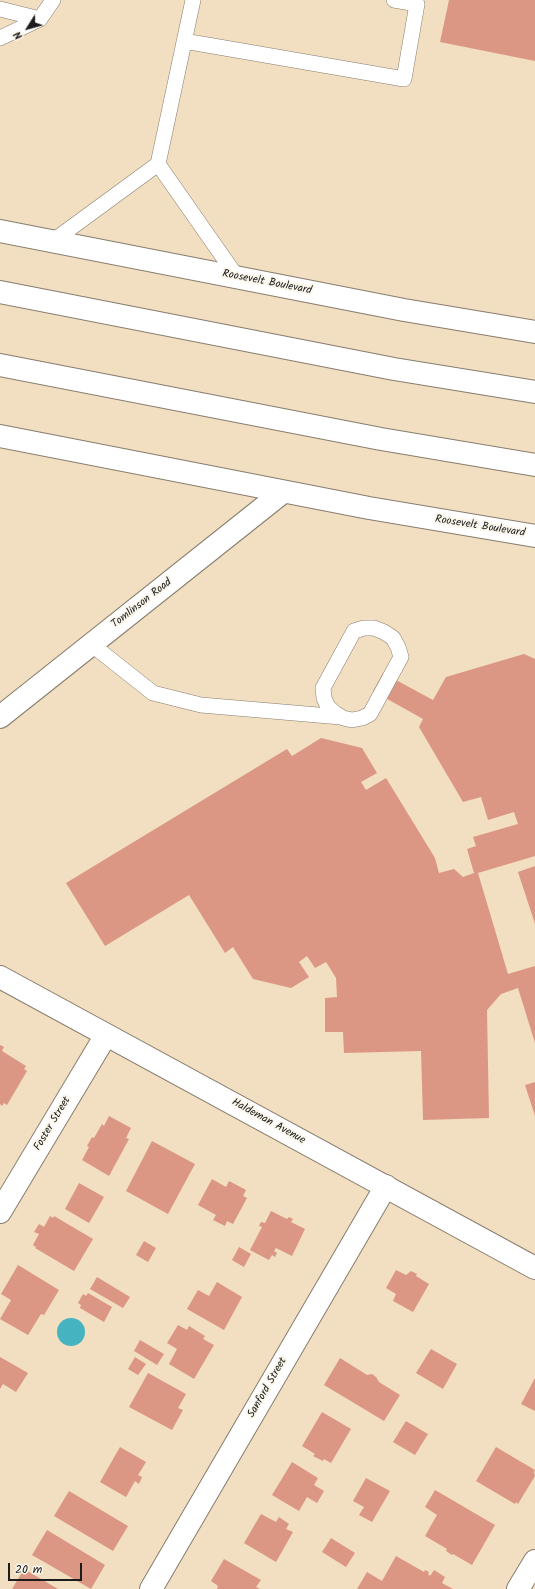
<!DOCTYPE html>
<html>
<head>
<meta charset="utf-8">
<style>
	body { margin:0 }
	#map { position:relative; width:535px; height:1589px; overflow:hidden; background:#f2dec0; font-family:Kalam,sans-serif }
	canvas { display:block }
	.north { position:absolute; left:8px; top:8px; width:40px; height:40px; -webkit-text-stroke:3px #fbf7ec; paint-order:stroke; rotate:233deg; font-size:11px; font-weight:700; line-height:16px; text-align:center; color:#1c1c1c }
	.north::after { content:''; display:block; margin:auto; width:14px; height:18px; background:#1c1c1c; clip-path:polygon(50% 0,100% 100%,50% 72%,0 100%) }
	.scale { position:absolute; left:8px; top:1563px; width:74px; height:18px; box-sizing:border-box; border:2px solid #1c1c1c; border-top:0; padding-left:5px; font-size:12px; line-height:14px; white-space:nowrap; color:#1c1c1c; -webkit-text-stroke:3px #fbf7ec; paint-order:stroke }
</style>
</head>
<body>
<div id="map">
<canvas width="535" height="1589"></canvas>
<div class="north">N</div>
<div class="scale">20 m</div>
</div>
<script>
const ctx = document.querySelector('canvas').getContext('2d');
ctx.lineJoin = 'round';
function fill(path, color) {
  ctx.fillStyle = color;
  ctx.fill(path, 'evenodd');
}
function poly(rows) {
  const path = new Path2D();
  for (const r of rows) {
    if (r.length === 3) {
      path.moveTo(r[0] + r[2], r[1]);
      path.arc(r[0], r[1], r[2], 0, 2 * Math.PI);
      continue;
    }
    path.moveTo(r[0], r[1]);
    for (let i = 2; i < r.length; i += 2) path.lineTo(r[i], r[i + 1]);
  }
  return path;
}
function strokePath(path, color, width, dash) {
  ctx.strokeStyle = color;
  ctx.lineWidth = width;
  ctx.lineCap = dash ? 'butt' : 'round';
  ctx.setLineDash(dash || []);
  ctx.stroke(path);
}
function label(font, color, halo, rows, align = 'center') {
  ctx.font = font + ' Kalam,sans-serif';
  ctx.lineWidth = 4;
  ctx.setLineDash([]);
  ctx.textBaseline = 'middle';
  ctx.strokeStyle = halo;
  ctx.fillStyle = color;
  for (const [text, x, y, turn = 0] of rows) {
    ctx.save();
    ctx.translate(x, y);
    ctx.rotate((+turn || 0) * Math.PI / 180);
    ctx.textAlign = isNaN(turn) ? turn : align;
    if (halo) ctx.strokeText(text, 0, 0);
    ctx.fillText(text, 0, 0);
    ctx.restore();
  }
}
const water = poly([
	[71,1332,14]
]);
const building = poly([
	[449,0,535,0,535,61,440,42],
	[524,654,535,659,535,856,478,873,508,974,535,966,535,1043,518,988,501,994,487,1010,489,1118,423,1120,421,1051,344,1053,343,1032,325,1032,325,998,337,997,336,978,326,962,315,968,307,956,299,962,309,977,291,988,253,979,233,947,225,953,189,895,105,946,66,883,287,749,292,756,321,738,362,748,377,773,361,782,366,790,386,778,435,858,439,873,454,869,463,877,474,873,467,849,476,846,473,837,518,824,514,812,488,820,481,797,463,802,419,727,423,719,373,691,383,673,433,700,446,677],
	[535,866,535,924,518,872],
	[0,1045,4,1047,2,1051,26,1066,24,1069,27,1071,7,1105,4,1103,2,1106,0,1104],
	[535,1082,535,1116,525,1085],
	[109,1116,131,1128,126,1138,129,1139,109,1176,82,1160,89,1147,87,1146,92,1137,94,1138,102,1124,104,1126],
	[152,1141,195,1164,168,1214,126,1191],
	[212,1179,226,1187,229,1181,246,1190,243,1196,247,1198,233,1224,227,1221,225,1226,213,1220,216,1215,198,1205],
	[79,1183,104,1197,89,1223,65,1209],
	[271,1211,287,1219,289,1217,293,1219,291,1222,305,1229,292,1256,276,1248,274,1251,277,1253,275,1257,272,1255,269,1260,250,1250,262,1227,259,1226,261,1222,265,1223],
	[50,1216,53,1218,54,1216,93,1239,74,1271,35,1248,36,1247,33,1245,39,1234,34,1232,39,1224,44,1227],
	[144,1241,156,1248,148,1262,136,1255],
	[239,1247,251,1254,244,1267,232,1260],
	[18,1265,59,1290,44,1315,41,1314,28,1335,0,1319,11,1300,1,1294],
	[396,1270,406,1275,411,1271,417,1274,416,1276,429,1284,413,1312,393,1301,396,1294,386,1288],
	[97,1277,130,1297,123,1308,90,1289],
	[217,1282,242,1297,224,1330,187,1309,198,1290,209,1296],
	[88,1293,112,1307,104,1322,80,1308,81,1305,78,1303,83,1294,86,1296],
	[178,1325,187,1330,189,1326,205,1336,203,1339,214,1345,194,1379,169,1364,177,1349,167,1343],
	[140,1340,164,1354,157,1365,134,1351],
	[431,1349,457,1364,443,1389,416,1373],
	[0,1357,28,1373,16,1392,3,1384,0,1389],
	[135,1357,146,1364,138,1375,128,1369],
	[340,1358,367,1375,372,1374,376,1377,379,1382,400,1395,384,1421,324,1385],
	[148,1373,186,1394,178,1408,183,1410,172,1430,129,1407],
	[535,1378,535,1411,521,1404],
	[322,1412,351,1429,331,1463,324,1459,323,1461,313,1456,315,1454,302,1446],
	[406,1421,428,1434,415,1455,393,1442],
	[120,1447,146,1462,138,1475,142,1477,139,1484,135,1481,126,1497,100,1482],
	[496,1447,535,1470,534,1472,535,1476,518,1504,516,1502,515,1504,476,1481],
	[292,1462,318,1478,314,1485,324,1491,317,1503,307,1497,299,1511,272,1495],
	[366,1478,390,1491,372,1522,359,1515,364,1507,353,1501],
	[435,1490,495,1525,472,1565,453,1554,452,1555,446,1551,447,1549,425,1536,437,1515,425,1507],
	[69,1491,128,1526,113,1551,54,1516],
	[261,1514,276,1522,279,1517,289,1524,286,1529,293,1532,276,1562,244,1543],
	[47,1530,105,1565,91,1589,32,1555],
	[331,1538,355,1553,346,1567,322,1552],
	[396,1556,424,1572,425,1570,429,1572,428,1574,430,1576,434,1570,445,1577,442,1583,453,1589,357,1589,367,1572,382,1581],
	[224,1559,261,1580,256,1587,260,1589,217,1589,218,1586,211,1581],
	[24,1569,58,1589,12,1589]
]);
const service = poly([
	[0,9,40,19,53,0],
	[0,38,40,19],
	[184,41,404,79,417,4,394,0],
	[158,164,237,277],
	[53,241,158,164,193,0],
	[364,628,374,628,384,632,393,638,398,647,401,657,370,714,362,718,352,720,343,718,335,713,328,707,324,698,323,688,354,631,364,628],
	[91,644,153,693,201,705,341,717]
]);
const minor = poly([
	[0,717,283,492],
	[0,1212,106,1035],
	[151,1589,386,1186],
	[518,1589,535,1561]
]);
const secondary = poly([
	[0,977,535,1268]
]);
const trunk = poly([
	[0,231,404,310,535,332],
	[0,292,394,369,535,392],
	[0,365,381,439,535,465],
	[0,436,369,508,535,536]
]);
const streetNames = [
	["Roosevelt Boulevard",267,283,11],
	["Roosevelt Boulevard",480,527,9],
	["Tomlinson Road",142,604,-38],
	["Haldeman Avenue",268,1122,29],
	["Foster Street",53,1124,-59],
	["Sanford Street",268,1388,-60]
];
fill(water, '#46b4c0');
fill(building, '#db9784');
strokePath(service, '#877d6e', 16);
strokePath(minor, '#877d6e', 24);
strokePath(secondary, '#877d6e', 24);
strokePath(trunk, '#877d6e', 24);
strokePath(service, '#fff', 15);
strokePath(minor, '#fff', 22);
strokePath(secondary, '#fff', 22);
strokePath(trunk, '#fff', 22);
label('11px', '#1c1c1c', '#fbf7ec', streetNames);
</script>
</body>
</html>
